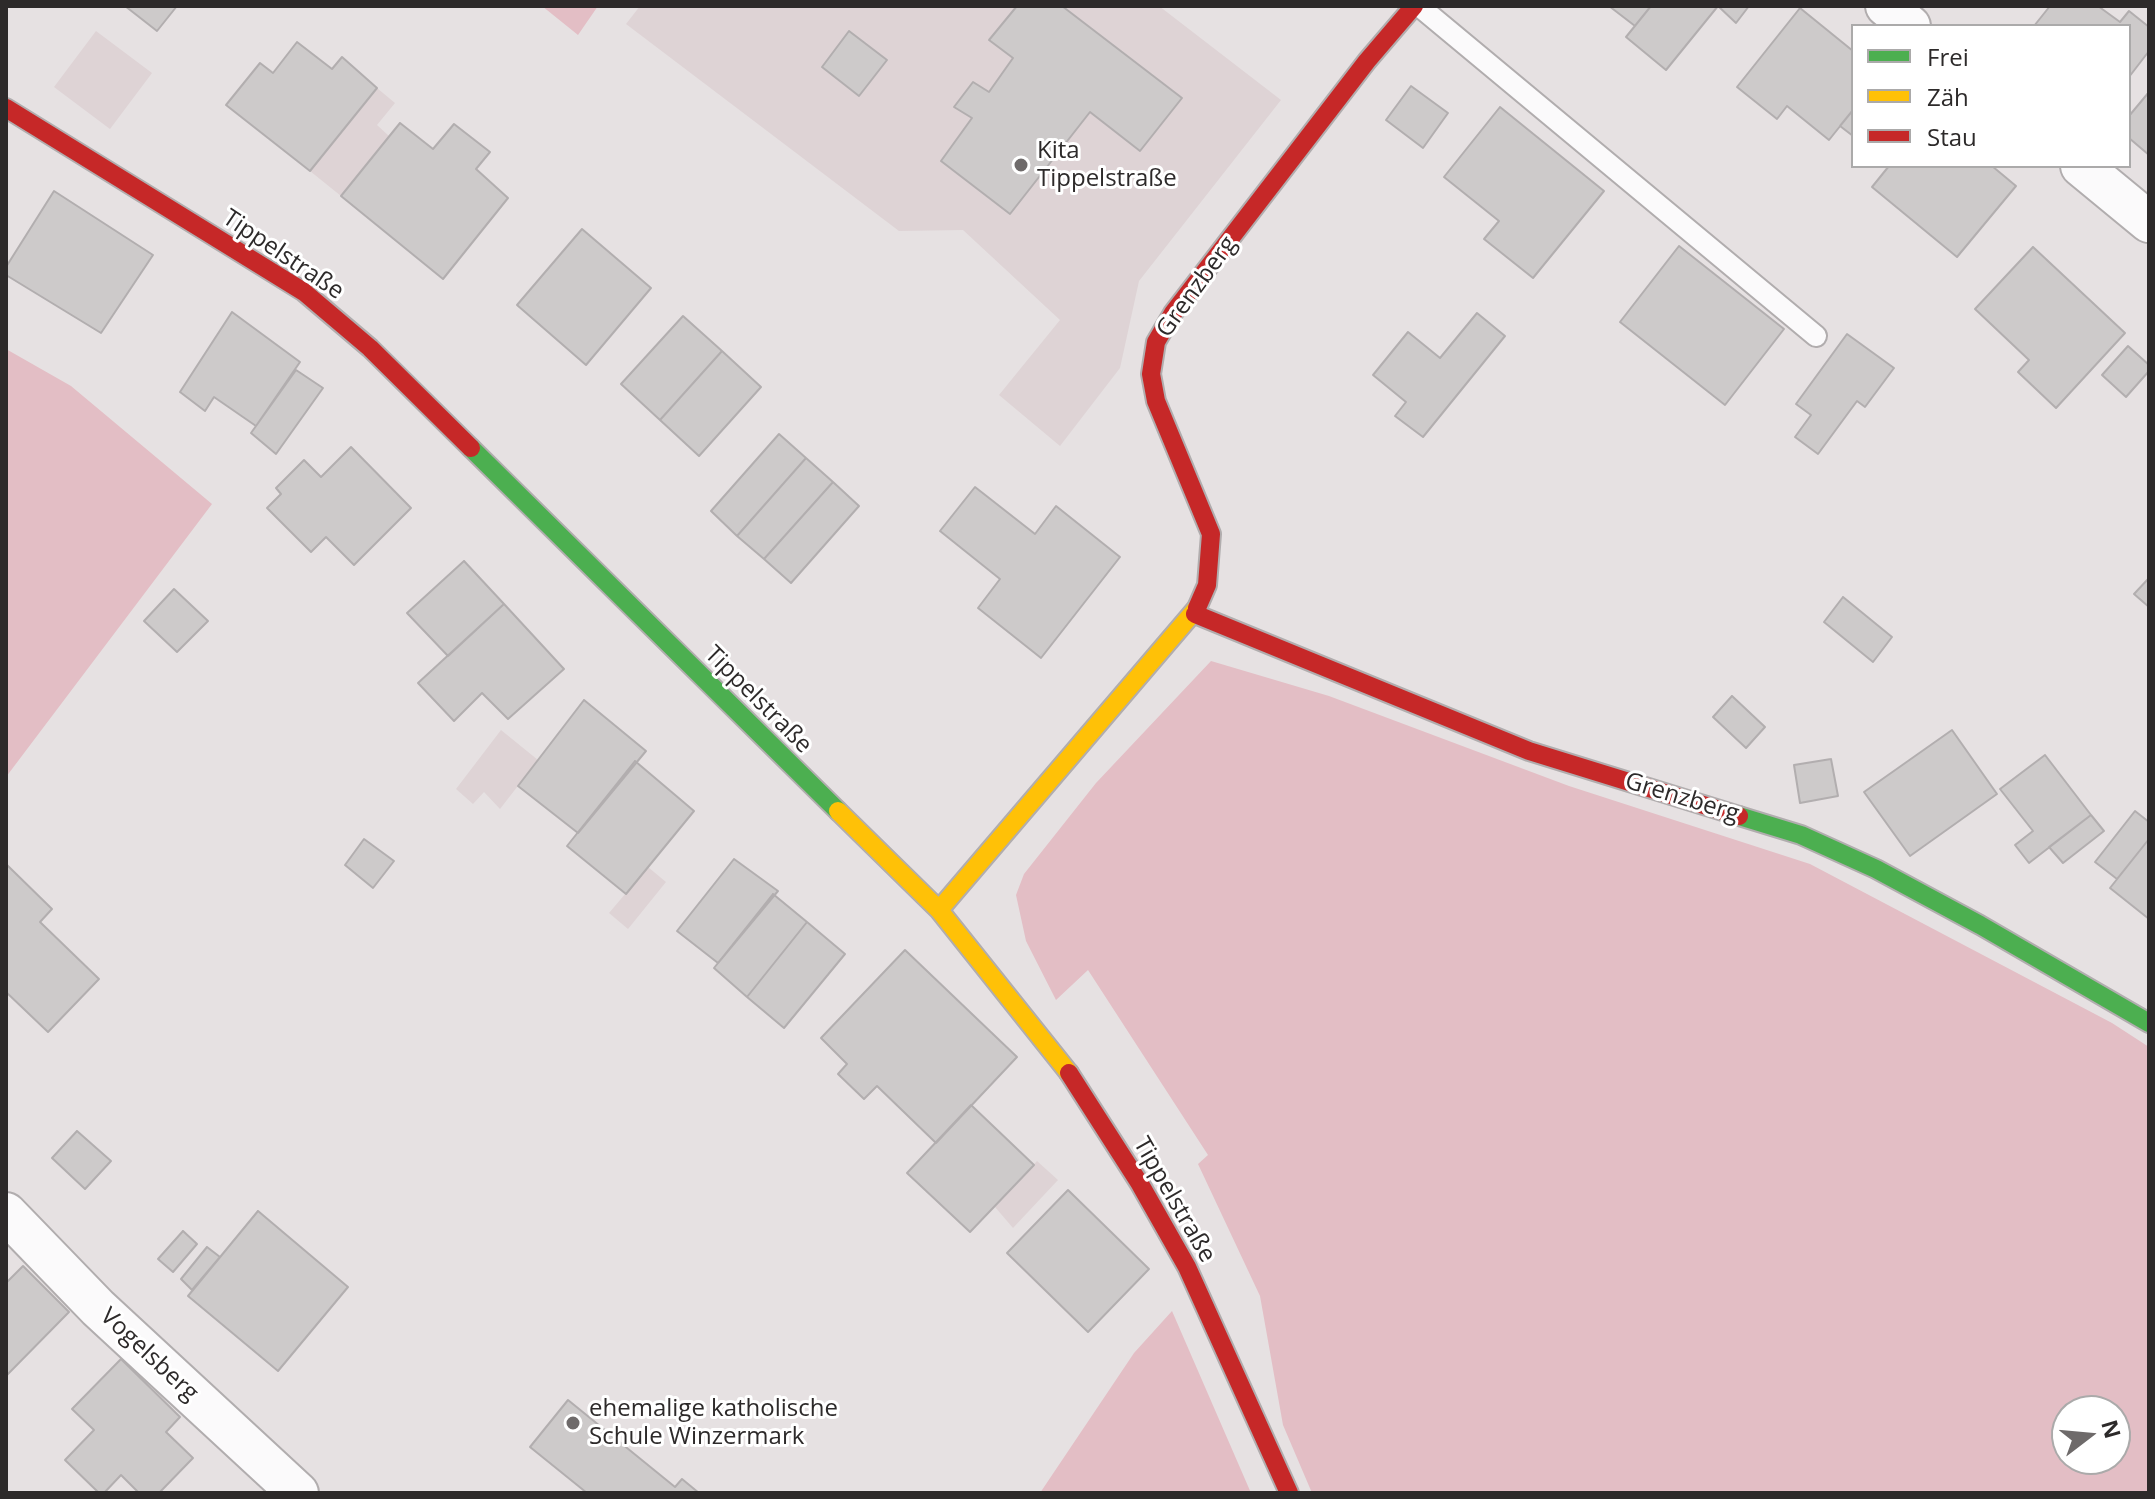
<!DOCTYPE html>
<html>
<head>
<meta charset="utf-8">
<style>
	body { margin:0 }
	#map { position:relative; width:2155px; height:1499px; overflow:hidden; background:#e6e1e2; font-family:"Open Sans",sans-serif }
	canvas { display:block }
	.frame { position:absolute; inset:0; border:8px solid #2d2a2a; pointer-events:none }
	.legend { position:absolute; left:1851px; top:24px; width:280px; height:144px; box-sizing:border-box; background:#fff; border:2px solid #abaaaa; margin:0; padding:10px 14px; list-style:none; font-size:24px; color:#2d2a2a }
	.legend li { display:flex; align-items:center; gap:16px; height:40px }
	.legend b { width:40px; border:2px solid #abaaaa }
	.north { position:absolute; left:2051px; top:1395px; width:80px; height:80px; box-sizing:border-box; background:#fff; border:2px solid #abaaaa; border-radius:50%; rotate:74deg; font-size:22px; font-weight:700; line-height:32px; text-align:center; color:#2d2a2a }
	.north::after { content:''; display:block; margin:auto; width:28px; height:36px; background:#6e6a6a; clip-path:polygon(50% 0,100% 100%,50% 72%,0 100%) }
</style>
</head>
<body>
<div id="map">
<canvas width="2155" height="1499"></canvas>
<div class="frame"></div>
<ul class="legend">
<li><b style="height:10px;background:#4caf50"></b>Frei</li>
<li><b style="height:10px;background:#ffc107"></b>Zäh</li>
<li><b style="height:10px;background:#c62828"></b>Stau</li>
</ul>
<div class="north">N</div>
</div>
<script>
const ctx = document.querySelector('canvas').getContext('2d');
ctx.lineJoin = 'round';
function fill(path, color) {
  ctx.fillStyle = color;
  ctx.fill(path, 'evenodd');
}
function poly(rows) {
  const path = new Path2D();
  for (const r of rows) {
    path.moveTo(r[0], r[1]);
    for (let i = 2; i < r.length; i += 2) path.lineTo(r[i], r[i + 1]);
  }
  return path;
}
function strokePath(path, color, width, dash) {
  ctx.strokeStyle = color;
  ctx.lineWidth = width;
  ctx.lineCap = dash ? 'butt' : 'round';
  ctx.setLineDash(dash || []);
  ctx.stroke(path);
}
function label(font, color, halo, rows, align = 'center') {
  ctx.font = font + ' "Open Sans",sans-serif';
  ctx.lineWidth = 6;
  ctx.setLineDash([]);
  ctx.textBaseline = 'middle';
  ctx.strokeStyle = halo;
  ctx.fillStyle = color;
  for (const [text, x, y, turn = 0] of rows) {
    ctx.save();
    ctx.translate(x, y);
    ctx.rotate((+turn || 0) * Math.PI / 180);
    ctx.textAlign = isNaN(turn) ? turn : align;
    if (halo) ctx.strokeText(text, 0, 0);
    ctx.fillText(text, 0, 0);
    ctx.restore();
  }
}
const built = poly([
	[640,6,1159,6,1281,100,1139,281,1120,368,1060,446,999,395,1060,320,963,230,899,231,626,24],
	[96,31,152,73,110,129,54,87],
	[377,88,395,103,377,125,389,136,341,196,310,171],
	[501,730,538,760,500,809,484,792,473,804,456,789],
	[648,867,666,882,628,929,609,913],
	[1037,1161,1058,1180,1013,1228,995,1207]
]);
const green = poly([
	[542,6,598,6,578,35],
	[6,349,71,386,212,504,6,777],
	[1211,661,1329,696,1569,786,1810,864,2112,1023,2149,1047,2149,1493,1312,1493,1283,1425,1260,1296,1198,1164,1208,1155,1088,970,1056,1000,1026,941,1016,895,1024,874,1096,783],
	[2067,1411,2115,1411,2115,1459,2067,1459],
	[1172,1311,1251,1493,1040,1493,1134,1353]
]);
const building = poly([
	[125,6,177,6,157,31,125,6],
	[1017,6,1062,6,1182,98,1140,151,1090,112,1010,214,941,161,972,118,954,107,973,82,989,92,1013,58,989,40,1017,6],
	[1609,6,1651,6,1635,26,1609,6],
	[1651,6,1718,6,1666,70,1626,37,1651,6],
	[1718,6,1749,6,1736,23,1718,6],
	[2050,6,2098,6,2120,22,2129,11,2149,27,2149,51,2129,77,2129,26,2034,26,2050,6],
	[1800,8,1853,51,1853,110,1829,140,1787,106,1777,119,1737,87,1800,8],
	[849,31,887,60,859,96,822,67,849,31],
	[297,42,332,69,342,57,377,88,310,171,226,105,260,63,273,73,297,42],
	[1411,86,1448,113,1423,148,1386,120,1411,86],
	[2149,92,2149,155,2129,138,2129,116,2149,92],
	[1500,107,1604,191,1533,278,1484,239,1499,221,1444,177,1500,107],
	[1853,110,1853,136,1840,126,1853,110],
	[400,123,433,149,454,124,490,152,476,169,508,198,443,279,341,196,400,123],
	[1889,166,1992,166,2016,186,1957,257,1872,187,1889,166],
	[54,191,153,255,101,333,6,275,6,267,54,191],
	[582,229,651,288,586,365,517,305,582,229],
	[1679,246,1784,329,1725,405,1620,322,1679,246],
	[2033,247,2125,333,2056,408,2018,372,2029,360,1975,309,2033,247],
	[232,312,300,362,256,426,214,397,205,411,180,392,232,312],
	[1477,313,1505,336,1423,437,1395,416,1406,402,1373,375,1408,332,1440,358,1477,313],
	[683,316,722,351,660,420,621,384,683,316],
	[1847,334,1894,368,1865,407,1857,401,1818,454,1795,437,1811,415,1796,404,1847,334],
	[2128,346,2149,365,2149,371,2126,397,2102,375,2128,346],
	[722,351,761,387,699,456,660,420,722,351],
	[296,370,323,388,276,454,251,433,296,370],
	[779,434,806,458,737,536,711,511,779,434],
	[351,447,411,508,354,565,326,537,311,552,267,508,281,494,276,488,304,460,321,477,351,447],
	[806,458,833,482,764,559,737,536,806,458],
	[833,482,859,506,791,583,764,559,833,482],
	[975,487,1035,534,1056,506,1120,557,1041,658,978,608,1000,579,940,531,975,487],
	[464,561,504,604,448,656,407,613,464,561],
	[2149,578,2149,607,2134,594,2149,578],
	[174,589,208,621,177,652,144,621,174,589],
	[1843,597,1892,637,1873,662,1824,622,1843,597],
	[504,604,564,669,508,719,482,693,454,721,418,683,504,604],
	[1732,696,1765,727,1746,748,1713,717,1732,696],
	[584,700,646,751,578,833,518,786,584,700],
	[1952,730,1997,794,1910,856,1864,792,1952,730],
	[2045,755,2091,815,2029,863,2015,845,2033,831,2000,789,2045,755],
	[1831,759,1838,796,1800,803,1794,765,1831,759],
	[635,761,694,811,626,894,567,846,635,761],
	[2135,811,2149,822,2149,839,2117,879,2095,862,2135,811],
	[2091,815,2104,831,2063,863,2049,847,2091,815],
	[364,839,394,861,373,888,345,865,364,839],
	[2149,839,2149,919,2110,888,2149,839],
	[734,859,778,891,718,963,677,931,734,859],
	[6,864,52,909,40,922,99,979,48,1032,6,992,6,864],
	[773,894,807,922,747,997,714,968,773,894],
	[807,922,845,954,784,1028,747,997,807,922],
	[905,950,1017,1057,936,1143,877,1086,864,1099,838,1074,847,1064,821,1038,905,950],
	[971,1105,1034,1165,970,1232,907,1173,971,1105],
	[77,1131,111,1161,85,1189,52,1158,77,1131],
	[1068,1190,1149,1269,1088,1332,1007,1253,1068,1190],
	[258,1211,348,1287,278,1371,188,1296,258,1211],
	[183,1231,197,1244,173,1272,158,1259,183,1231],
	[207,1247,220,1257,192,1290,181,1279,207,1247],
	[23,1266,69,1312,6,1376,6,1283,23,1266],
	[121,1359,180,1417,166,1432,193,1458,159,1493,139,1493,121,1475,104,1493,99,1493,65,1460,94,1430,72,1409,121,1359],
	[568,1400,675,1487,682,1479,699,1493,587,1493,530,1447,568,1400]
]);
const lane = poly([
	[1419,6,1816,336]
]);
const street = poly([
	[1886,6,1910,26],
	[2081,166,2149,222],
	[6,1213,98,1308,298,1493]
]);
const fast = poly([
	[471,448,838,811],
	[1739,816,1801,835,1876,869,1980,925,2149,1023]
]);
const slow = poly([
	[838,811,939,910,1069,1073],
	[939,910,1197,608]
]);
const jam = poly([
	[6,108,304,292,370,348,471,448],
	[1197,608,1207,585,1211,534,1156,401,1151,374,1156,342,1173,313,1367,61,1414,6],
	[1195,614,1529,751,1739,816],
	[1069,1073,1140,1184,1187,1267,1289,1493]
]);
const markers = [
	[1021,165,8,"#6e6a6a"],
	[573,1423,8,"#6e6a6a"]
];
const poiNames = [
	["Kita",1037,151],
	["Tippelstraße",1037,179],
	["ehemalige katholische",589,1409],
	["Schule Winzermark",589,1437]
];
const streetNames = [
	["Tippelstraße",283,255,34],
	["Grenzberg",1197,287,-54],
	["Tippelstraße",758,700,45],
	["Grenzberg",1682,798,17],
	["Tippelstraße",1174,1200,60],
	["Vogelsberg",149,1355,43]
];
fill(built, '#ded3d5');
fill(green, '#e3bec5');
fill(building, '#cdcaca');
strokePath(building, '#b2aeaf', 2);
strokePath(lane, '#b1adae', 24);
strokePath(street, '#b1adae', 44);
strokePath(fast, '#b1adae', 22);
strokePath(slow, '#b1adae', 22);
strokePath(jam, '#b1adae', 22);
strokePath(lane, '#fbfafb', 20);
strokePath(street, '#fbfafb', 40);
strokePath(fast, '#4caf50', 18);
strokePath(slow, '#ffc107', 18);
strokePath(jam, '#c62828', 18);
for (const [x, y, r, color] of markers) {
  const dot = new Path2D();
  dot.arc(x, y, r, 0, 2 * Math.PI);
  ctx.fillStyle = color;
  ctx.fill(dot);
  strokePath(dot, '#fff', 3);
}
label('24px', '#2d2a2a', '#fff', poiNames, 'left');
label('24px', '#2d2a2a', '#fff', streetNames);
</script>
</body>
</html>
